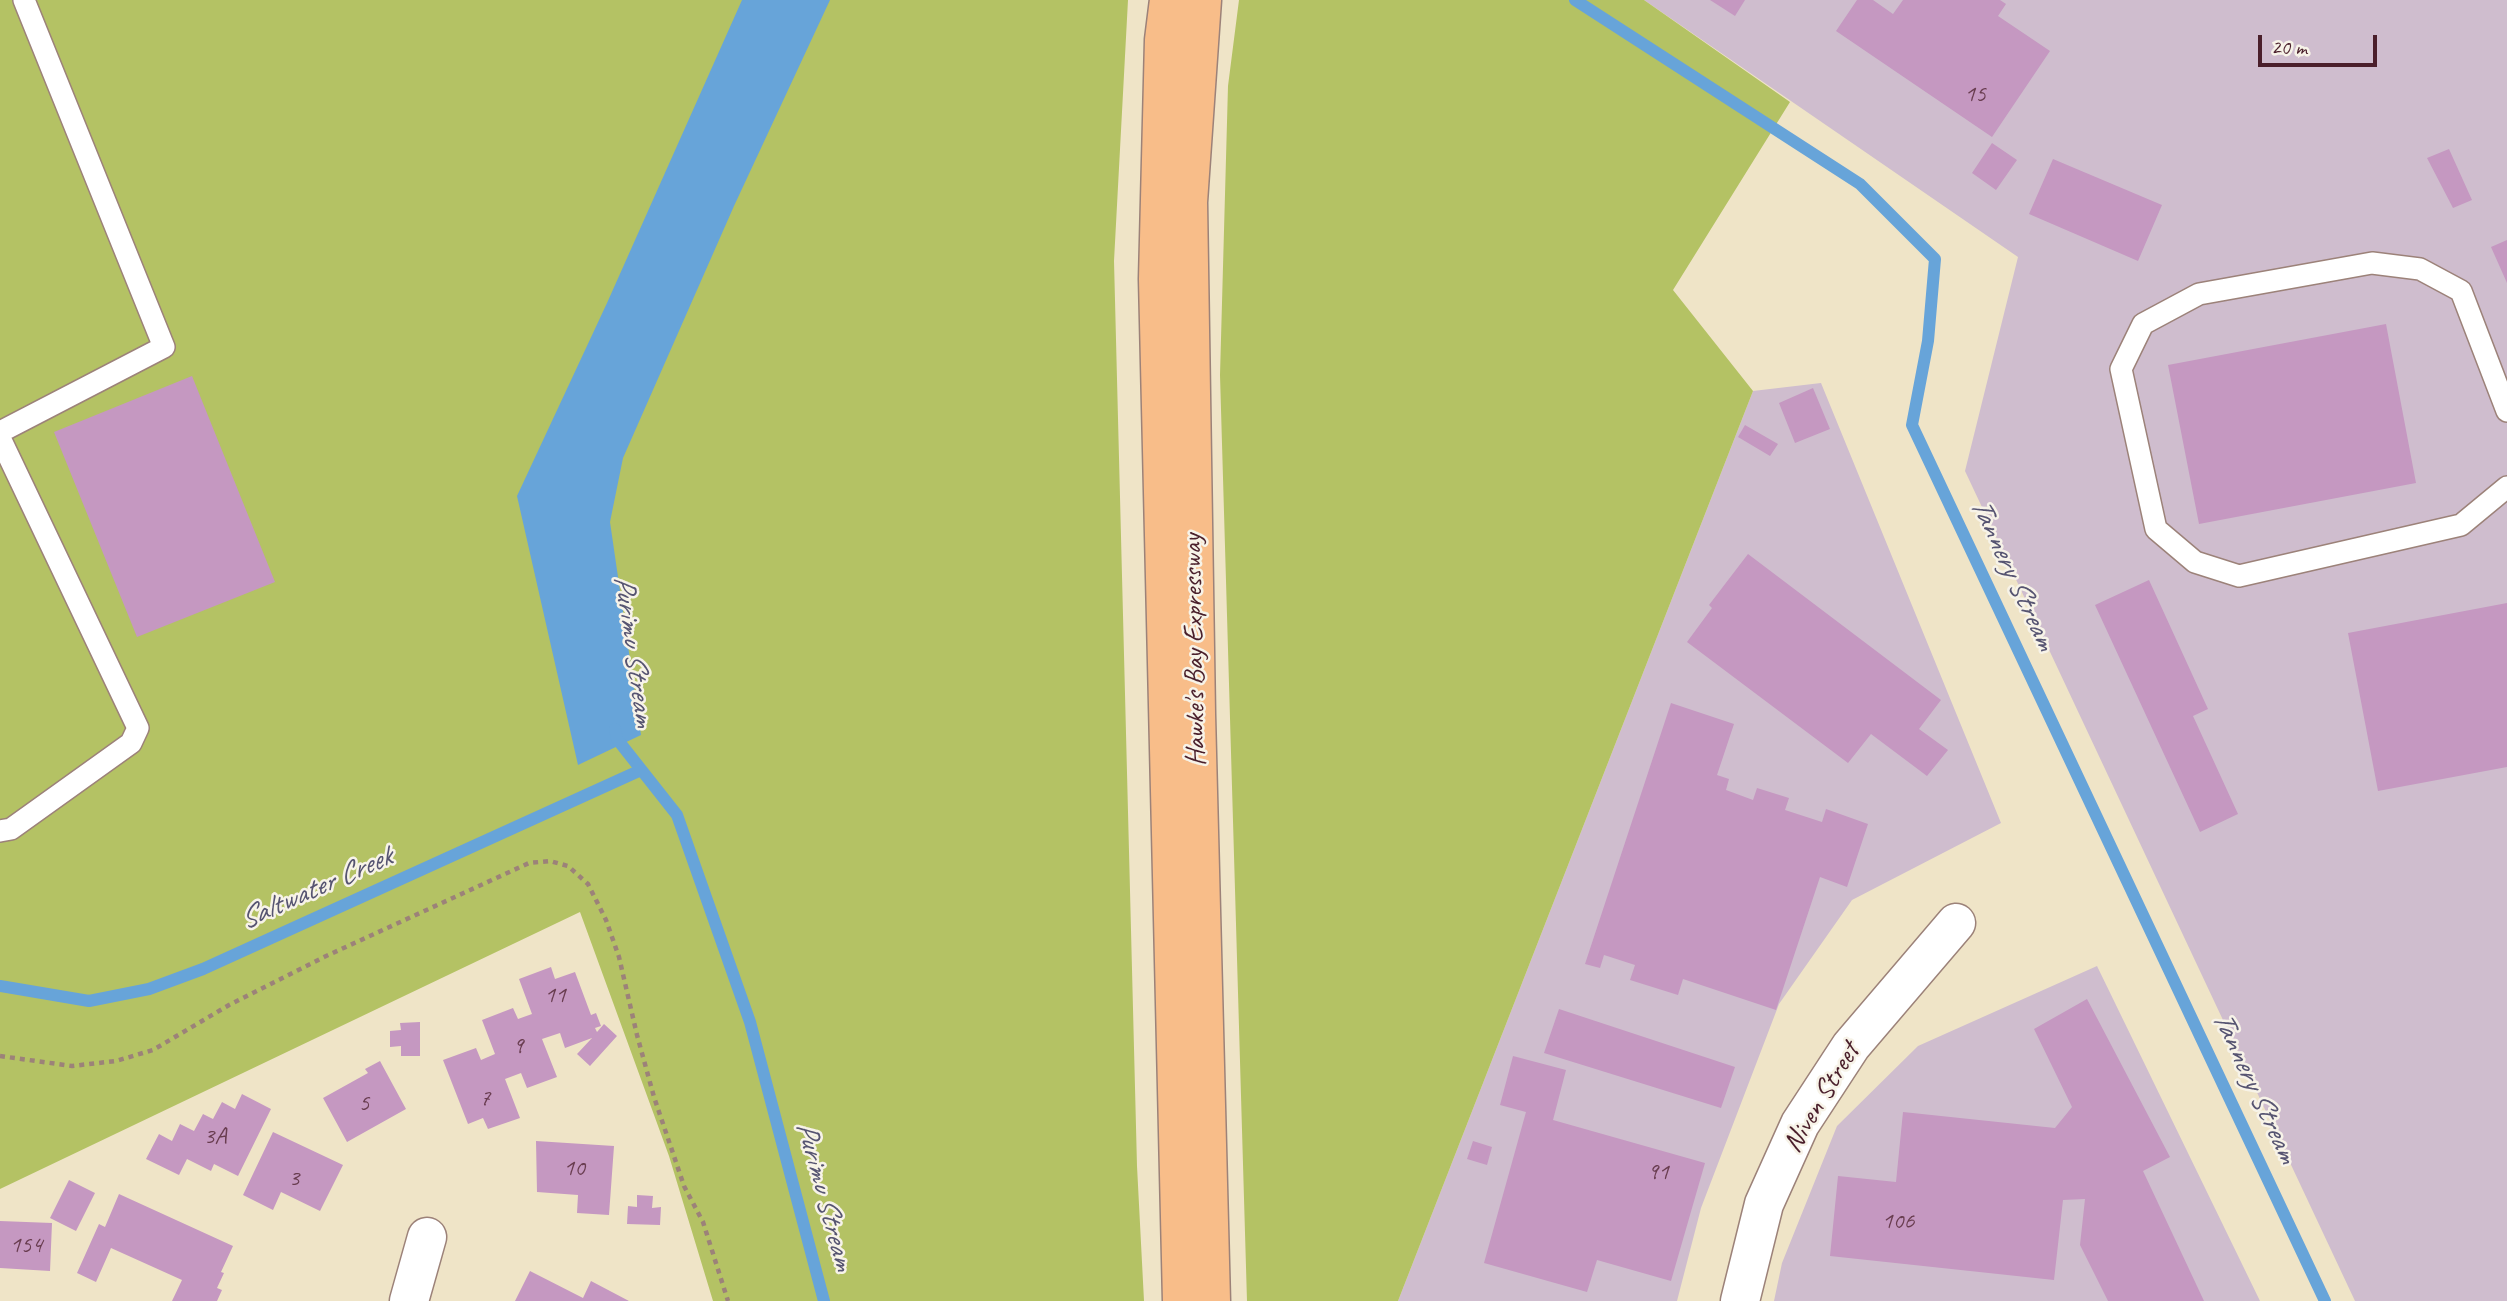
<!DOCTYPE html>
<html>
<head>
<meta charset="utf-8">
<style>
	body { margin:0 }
	#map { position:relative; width:2507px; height:1301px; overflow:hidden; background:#efe4c7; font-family:Caveat,sans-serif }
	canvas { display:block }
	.scale { position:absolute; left:2258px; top:35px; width:119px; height:32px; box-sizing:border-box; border:4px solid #4a1f2b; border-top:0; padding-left:9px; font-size:21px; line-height:24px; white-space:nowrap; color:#4a1f2b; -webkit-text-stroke:5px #f7f3e8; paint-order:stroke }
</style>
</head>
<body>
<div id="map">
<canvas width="2507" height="1301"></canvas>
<div class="scale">20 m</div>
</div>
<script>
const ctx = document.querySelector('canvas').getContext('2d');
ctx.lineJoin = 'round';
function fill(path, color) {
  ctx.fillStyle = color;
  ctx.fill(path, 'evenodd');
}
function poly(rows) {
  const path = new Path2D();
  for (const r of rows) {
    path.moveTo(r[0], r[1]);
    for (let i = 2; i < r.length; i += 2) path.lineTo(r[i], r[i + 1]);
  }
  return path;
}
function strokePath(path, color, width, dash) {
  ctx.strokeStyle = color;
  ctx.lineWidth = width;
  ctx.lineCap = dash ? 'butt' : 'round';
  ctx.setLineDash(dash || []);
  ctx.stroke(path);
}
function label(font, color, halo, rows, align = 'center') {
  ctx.font = font + ' Caveat,sans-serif';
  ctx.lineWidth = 5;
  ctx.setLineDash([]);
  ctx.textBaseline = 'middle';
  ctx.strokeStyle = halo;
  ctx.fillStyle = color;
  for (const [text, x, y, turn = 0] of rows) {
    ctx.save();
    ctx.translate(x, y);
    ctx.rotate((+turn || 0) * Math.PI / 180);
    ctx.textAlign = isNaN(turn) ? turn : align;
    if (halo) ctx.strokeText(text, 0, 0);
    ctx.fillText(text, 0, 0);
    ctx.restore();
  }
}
const industrial = poly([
	[1644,0,2507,0,2507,1301,2355,1301,1965,471,2018,257],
	[1821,383,2001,823,1852,900,1779,1004,1701,1208,1677,1301,1398,1301,1753,391],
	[2097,966,2260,1301,1774,1301,1782,1263,1837,1126,1918,1046]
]);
const green = poly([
	[0,0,1128,0,1114,261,1137,1166,1144,1301,713,1301,669,1156,580,912,0,1189],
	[1239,0,1644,0,1790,102,1673,290,1753,391,1398,1301,1247,1301,1220,375,1228,86]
]);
const water = poly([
	[742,0,830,0,734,206,623,458,610,522,641,735,578,765,517,496,607,303]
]);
const stream = poly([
	[1575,0,1860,184,1935,259,1928,341,1912,425,2325,1301],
	[615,729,617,739,677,815,750,1022,824,1301],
	[0,986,89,1001,149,989,203,969,641,770]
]);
const building = poly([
	[1710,0,1745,0,1735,16],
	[1857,0,1873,0,1893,14,1903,0,2000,0,2006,4,1998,16,2050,51,1992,137,1836,31],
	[1992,143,2017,160,1996,190,1972,173],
	[2449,149,2472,200,2453,208,2427,158],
	[2053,159,2162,205,2138,261,2029,214],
	[2507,240,2507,283,2491,247],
	[2386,324,2416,483,2199,524,2168,365],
	[192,376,275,582,137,637,54,432],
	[1813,388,1830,429,1795,443,1779,403],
	[1745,425,1778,444,1770,456,1738,437],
	[1748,554,1941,700,1919,729,1948,750,1927,776,1871,734,1848,763,1687,642,1712,608,1709,605],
	[2149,580,2208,709,2193,716,2238,814,2200,832,2095,605],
	[2507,603,2507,767,2378,791,2348,633],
	[1671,703,1734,724,1717,775,1729,779,1726,790,1753,800,1757,788,1789,798,1785,810,1822,822,1826,809,1868,824,1847,887,1820,877,1776,1010,1683,979,1678,995,1630,980,1635,965,1604,955,1600,968,1585,964],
	[551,967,555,979,575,972,591,1015,596,1013,601,1026,595,1028,597,1032,604,1024,617,1036,590,1066,577,1054,592,1038,565,1048,560,1033,542,1039,557,1077,527,1088,521,1073,505,1079,520,1118,488,1129,483,1118,468,1124,443,1060,476,1048,481,1060,495,1054,482,1020,513,1008,518,1019,532,1014,519,979],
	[2087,999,2170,1157,2143,1171,2204,1301,2108,1301,2080,1245,2085,1199,2063,1200,2054,1280,1830,1256,1838,1176,1896,1182,1903,1112,2055,1128,2072,1107,2034,1029],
	[1559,1009,1735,1067,1721,1108,1544,1053],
	[420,1022,420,1056,401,1056,401,1046,390,1047,390,1031,401,1030,400,1023],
	[1513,1056,1566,1070,1553,1120,1705,1163,1671,1281,1597,1260,1587,1292,1484,1263,1526,1112,1500,1105],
	[380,1061,406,1109,347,1142,323,1098,368,1073,365,1069],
	[242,1094,271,1109,238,1176,214,1164,211,1171,187,1159,179,1175,146,1159,159,1134,172,1141,180,1124,194,1131,203,1114,213,1119,222,1102,235,1109],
	[273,1132,343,1165,320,1211,281,1192,273,1210,243,1195],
	[536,1141,614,1146,609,1215,577,1213,578,1195,537,1192],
	[1473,1141,1492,1147,1487,1165,1467,1159],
	[69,1180,95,1193,76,1231,50,1218],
	[119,1194,233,1246,221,1272,224,1273,217,1288,222,1290,217,1301,172,1301,182,1280,111,1248,96,1282,77,1273,99,1224,105,1227],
	[637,1195,653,1196,652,1208,661,1207,660,1225,627,1224,628,1206,637,1207],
	[0,1221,52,1223,50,1271,0,1268],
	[530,1271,583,1298,591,1281,629,1301,515,1301]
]);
const path = poly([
	[0,1056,72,1066,116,1061,153,1050,229,1005,324,957,529,863,550,861,568,866,588,884,606,920,619,957,637,1035,654,1097,684,1186,703,1222,728,1301]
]);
const service = poly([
	[2507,411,2461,291,2420,269,2372,263,2199,294,2143,324,2121,369,2156,529,2195,562,2239,576,2461,525,2507,487],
	[0,432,164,347,24,0],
	[0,438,138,728,131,743,11,829,0,831]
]);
const minor = poly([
	[409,1301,427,1237],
	[1740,1301,1764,1204,1800,1124,1851,1046,1956,923]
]);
const trunk = poly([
	[1169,0,1164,40,1158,279,1182,1301],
	[1202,0,1188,202,1196,714,1211,1301]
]);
const numberNames = [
	["15",1975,95],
	["11",555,996],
	["9",518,1047],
	["7",485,1099],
	["5",364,1104],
	["3A",215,1137],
	["10",574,1169],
	["91",1658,1173],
	["3",294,1179],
	["106",1898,1222],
	["154",26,1246]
];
const streetNames = [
	["Hawke's Bay Expressway",1195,650,-91],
	["Niven Street",1822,1098,-59]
];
const waterNames = [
	["Tannery Stream",2012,574,65],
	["Purimu Stream",633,651,82],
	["Saltwater Creek",316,889,-24],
	["Tannery Stream",2254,1087,65],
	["Purimu Stream",824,1196,75]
];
fill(industrial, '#cfbdce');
fill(green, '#b4c264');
fill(water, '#67a4d9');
strokePath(stream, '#67a4d9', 12);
fill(building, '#c598c1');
strokePath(service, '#9c8279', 24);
strokePath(minor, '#9c8279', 41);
strokePath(trunk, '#9c8279', 41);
strokePath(path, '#9c8279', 4.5, [5, 5]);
strokePath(service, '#fff', 21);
strokePath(minor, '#fff', 38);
strokePath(trunk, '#f8bd89', 38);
label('24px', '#693d50', null, numberNames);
label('28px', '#4a1f2b', '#f7f3e8', streetNames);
label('italic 30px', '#565471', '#f7f3e8', waterNames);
</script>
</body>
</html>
